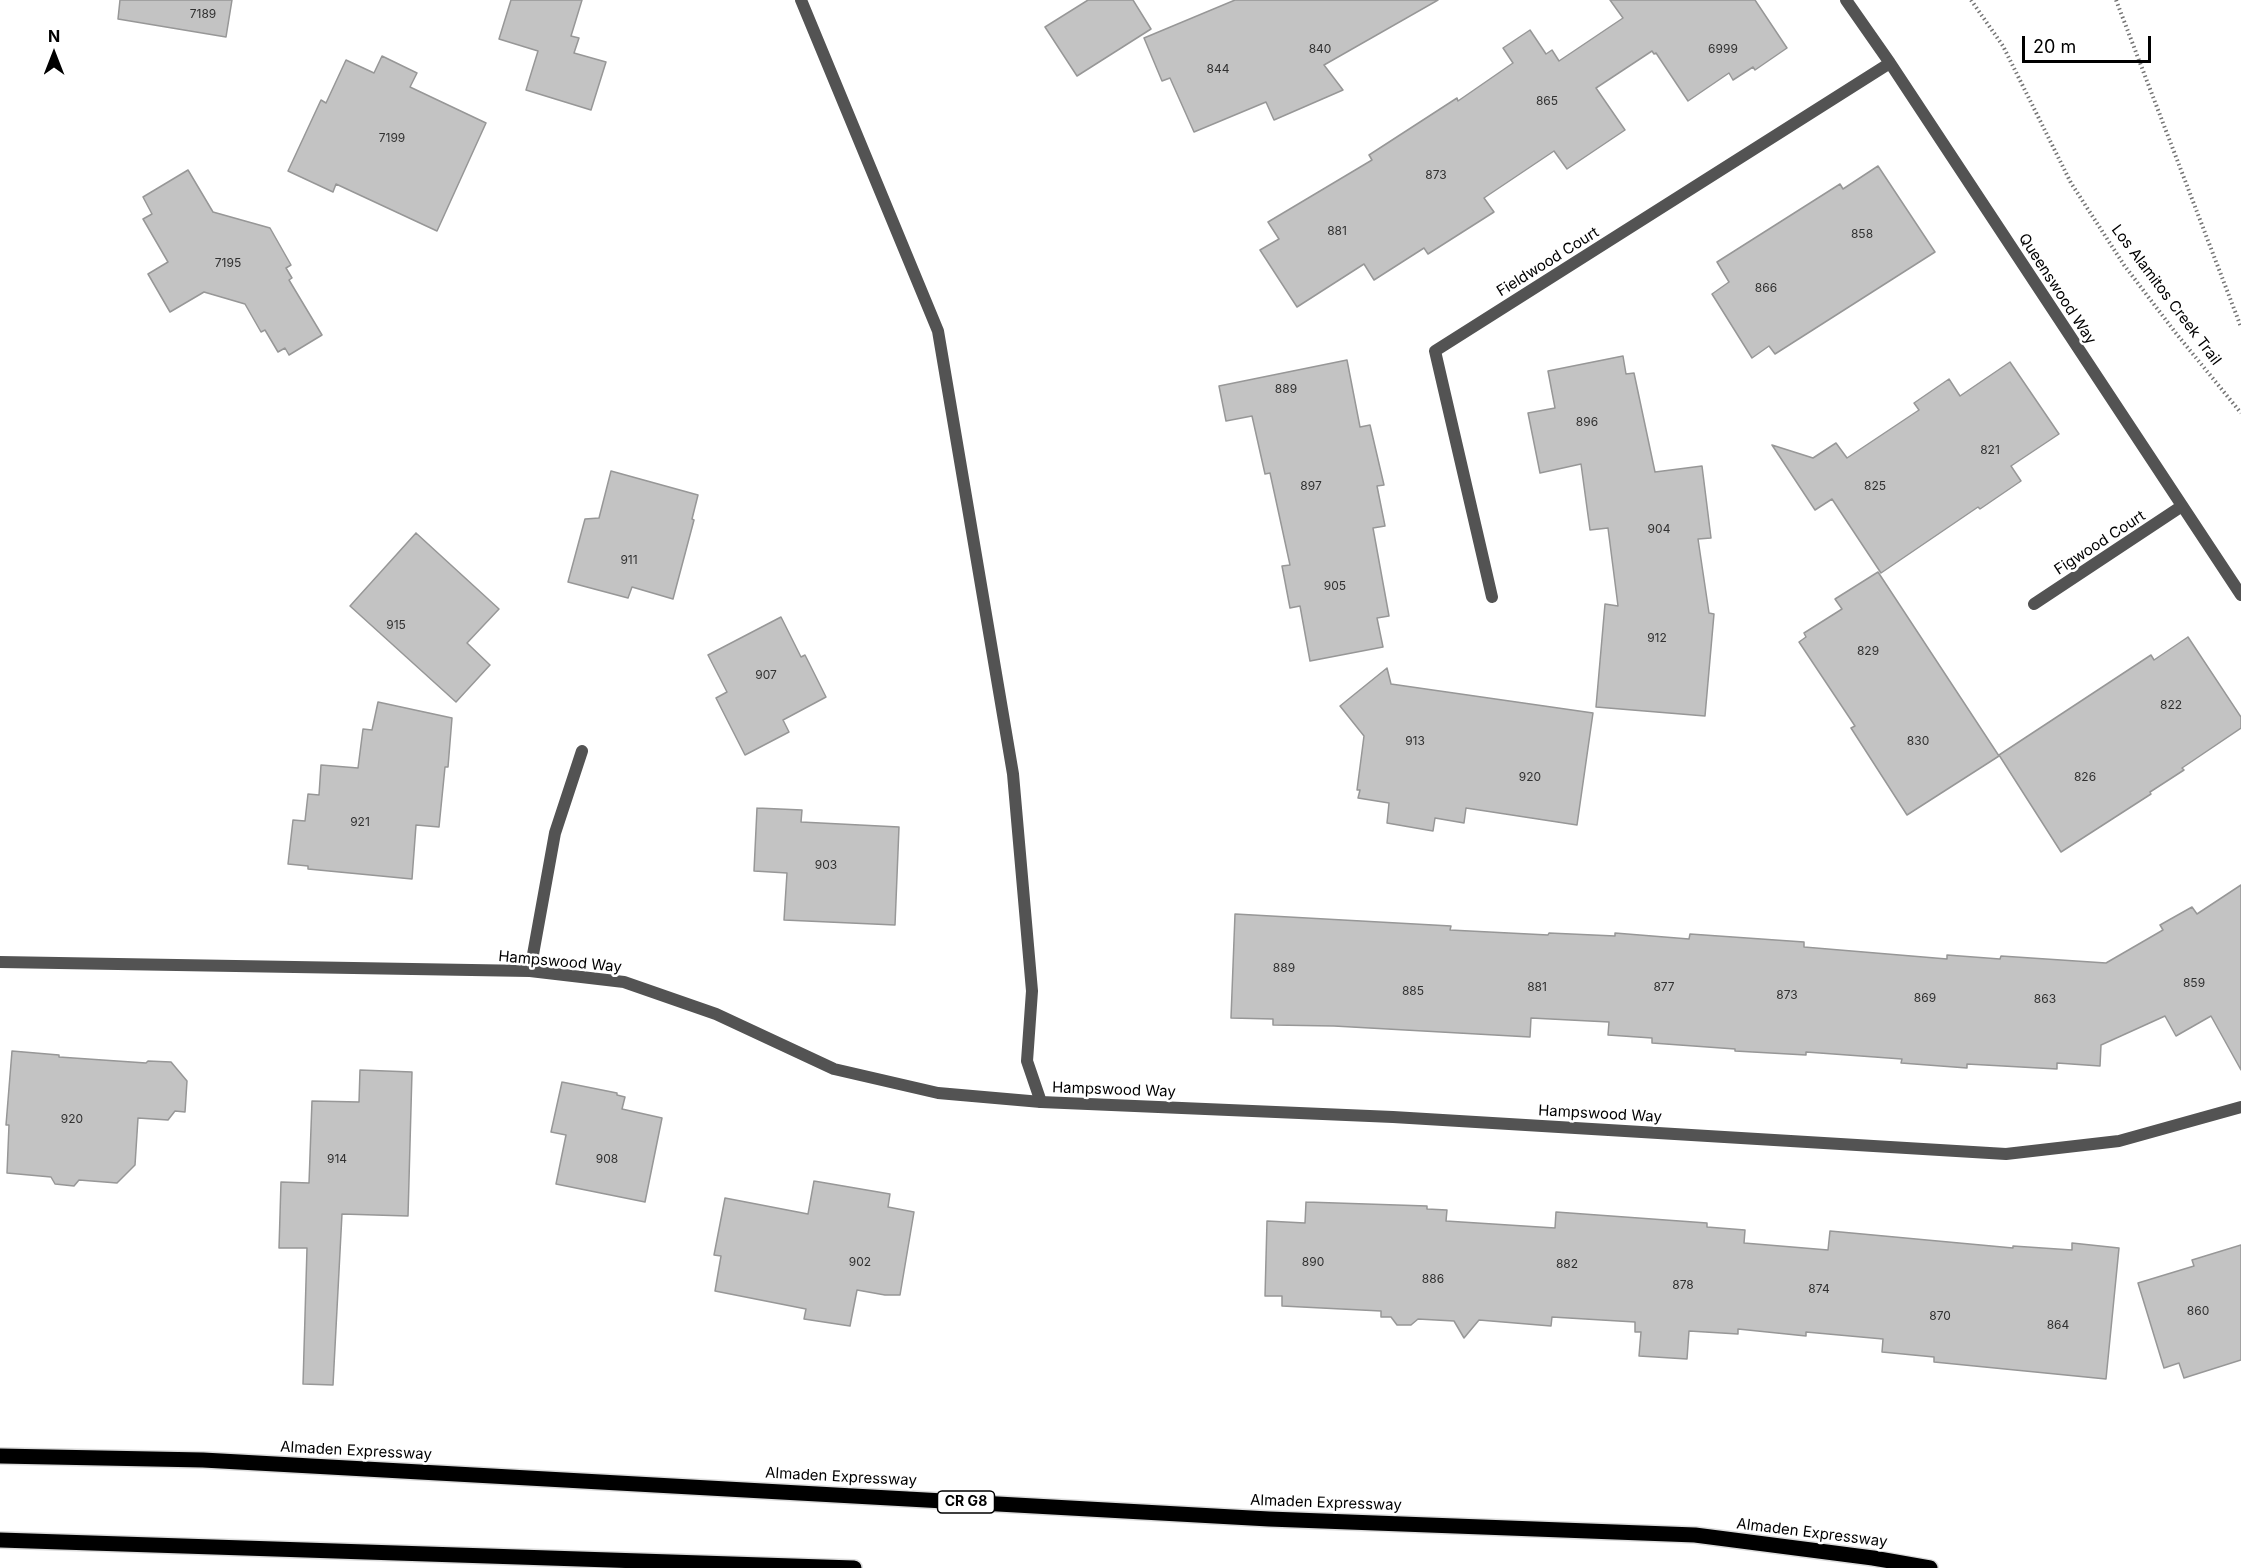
<!DOCTYPE html>
<html>
<head>
<meta charset="utf-8">
<style>
	body { margin:0 }
	#map { position:relative; width:2241px; height:1568px; overflow:hidden; background:#fff; font-family:Inter,sans-serif }
	canvas { display:block }
	.north { position:absolute; left:24px; top:24px; width:60px; height:60px; -webkit-text-stroke:4px #fff; paint-order:stroke; rotate:0deg; font-size:16px; font-weight:700; line-height:24px; text-align:center; color:#000 }
	.north::after { content:''; display:block; margin:auto; width:21px; height:27px; background:#000; clip-path:polygon(50% 0,100% 100%,50% 72%,0 100%) }
	.scale { position:absolute; left:2022px; top:36px; width:129px; height:27px; box-sizing:border-box; border:3px solid #000; border-top:0; padding-left:8px; font-size:18px; line-height:21px; white-space:nowrap; color:#000; -webkit-text-stroke:4px #fff; paint-order:stroke }
</style>
</head>
<body>
<div id="map">
<canvas width="2241" height="1568"></canvas>
<div class="north">N</div>
<div class="scale">20 m</div>
</div>
<script>
const ctx = document.querySelector('canvas').getContext('2d');
ctx.lineJoin = 'round';
function fill(path, color) {
  ctx.fillStyle = color;
  ctx.fill(path, 'evenodd');
}
function poly(rows) {
  const path = new Path2D();
  for (const r of rows) {
    path.moveTo(r[0], r[1]);
    for (let i = 2; i < r.length; i += 2) path.lineTo(r[i], r[i + 1]);
  }
  return path;
}
function strokePath(path, color, width, dash) {
  ctx.strokeStyle = color;
  ctx.lineWidth = width;
  ctx.lineCap = dash ? 'butt' : 'round';
  ctx.setLineDash(dash || []);
  ctx.stroke(path);
}
function label(font, color, halo, rows, align = 'center') {
  ctx.font = font + ' Inter,sans-serif';
  ctx.lineWidth = 5;
  ctx.setLineDash([]);
  ctx.textBaseline = 'middle';
  ctx.strokeStyle = halo;
  ctx.fillStyle = color;
  for (const [text, x, y, turn = 0] of rows) {
    ctx.save();
    ctx.translate(x, y);
    ctx.rotate((+turn || 0) * Math.PI / 180);
    ctx.textAlign = isNaN(turn) ? turn : align;
    if (halo) ctx.strokeText(text, 0, 0);
    ctx.fillText(text, 0, 0);
    ctx.restore();
  }
}
const building = poly([
	[120,0,232,0,226,37,118,19,120,0],
	[511,0,582,0,571,36,579,38,574,53,606,62,591,110,526,90,538,51,499,39,511,0],
	[1088,0,1133,0,1151,29,1077,76,1045,27,1088,0],
	[1235,0,1438,0,1324,65,1343,90,1274,120,1266,102,1194,132,1170,78,1162,81,1144,38,1235,0],
	[1610,0,1755,0,1787,48,1755,70,1753,67,1733,80,1729,73,1688,101,1656,53,1654,54,1652,51,1596,88,1625,130,1567,169,1554,151,1484,198,1494,212,1428,254,1424,248,1374,280,1364,264,1297,307,1260,250,1279,239,1268,222,1372,160,1369,155,1457,98,1458,101,1513,63,1503,48,1530,30,1546,54,1552,50,1559,61,1623,18,1610,0],
	[382,56,417,73,410,87,486,123,437,231,336,184,333,192,288,171,321,100,326,103,346,60,374,73,382,56],
	[1878,166,1935,252,1775,354,1769,346,1752,358,1712,294,1729,282,1717,262,1840,184,1843,189,1878,166],
	[188,170,213,212,270,228,291,265,286,268,292,278,289,280,322,335,289,355,285,348,278,352,265,330,261,332,245,304,204,292,170,312,148,274,168,262,143,219,152,214,143,197,188,170],
	[1623,356,1626,374,1634,373,1655,472,1702,466,1711,538,1698,539,1709,613,1714,614,1705,716,1596,707,1605,604,1618,606,1608,528,1590,530,1581,464,1540,473,1528,413,1555,408,1548,371,1623,356],
	[1347,360,1360,427,1370,425,1384,485,1377,486,1385,526,1373,528,1389,616,1377,618,1383,647,1310,661,1300,606,1290,608,1282,566,1290,565,1270,473,1265,474,1252,416,1226,421,1219,386,1347,360],
	[2010,362,2059,434,2011,466,2021,481,1980,509,1978,507,1881,573,1832,499,1815,510,1772,445,1813,458,1836,443,1847,458,1919,410,1914,403,1949,379,1960,396,2010,362],
	[611,471,698,495,692,519,694,520,673,599,632,587,628,598,568,582,585,519,599,518,611,471],
	[416,533,499,609,467,643,490,665,456,702,350,606,416,533],
	[1878,572,1999,756,1907,815,1851,728,1855,726,1799,642,1806,637,1804,633,1842,609,1835,599,1878,572],
	[781,617,801,657,805,655,826,697,783,720,789,732,745,755,716,698,727,692,708,655,781,617],
	[2188,637,2241,717,2241,728,2182,768,2184,770,2150,792,2151,794,2061,852,1999,755,2151,655,2154,660,2188,637],
	[1387,668,1391,684,1593,713,1577,825,1466,808,1464,823,1435,818,1433,831,1387,823,1389,803,1358,798,1360,790,1357,790,1364,736,1340,706,1387,668],
	[378,702,452,718,448,767,445,767,439,827,416,825,412,879,308,869,308,866,288,864,293,820,305,821,308,794,319,795,321,765,358,768,363,729,372,730,378,702],
	[757,808,802,810,801,822,899,827,895,925,784,920,787,873,754,871,757,808],
	[2241,885,2241,1070,2211,1016,2176,1036,2165,1016,2101,1045,2100,1066,2057,1063,2057,1069,1967,1064,1967,1068,1901,1063,1902,1059,1806,1052,1806,1055,1735,1051,1735,1049,1652,1043,1652,1038,1608,1035,1609,1022,1531,1018,1530,1037,1334,1026,1273,1025,1273,1019,1231,1018,1235,914,1451,926,1450,930,1548,935,1549,933,1615,936,1615,933,1689,939,1690,934,1804,942,1804,947,1947,959,1947,955,2000,959,2001,956,2106,963,2163,930,2160,925,2192,907,2197,914,2241,885],
	[12,1051,59,1055,59,1057,146,1063,148,1061,171,1062,187,1081,185,1112,175,1111,168,1120,138,1118,135,1165,117,1183,79,1180,74,1186,55,1184,51,1177,7,1173,9,1125,6,1125,12,1051],
	[360,1070,412,1072,408,1216,342,1214,333,1385,303,1384,307,1248,279,1248,281,1182,309,1183,312,1101,359,1102,360,1070],
	[562,1082,617,1093,617,1095,625,1097,622,1109,662,1118,645,1202,556,1184,566,1135,551,1132,562,1082],
	[814,1181,890,1194,888,1207,914,1212,900,1295,885,1295,857,1290,850,1326,804,1319,806,1309,715,1291,721,1256,714,1255,725,1198,808,1214,814,1181],
	[1306,1202,1427,1206,1427,1209,1447,1210,1446,1221,1555,1228,1556,1212,1707,1223,1707,1227,1745,1230,1744,1243,1828,1250,1830,1231,2013,1248,2013,1246,2072,1250,2072,1243,2119,1248,2106,1379,1934,1362,1934,1357,1882,1352,1883,1339,1806,1332,1806,1336,1738,1329,1738,1334,1689,1331,1687,1359,1639,1356,1641,1332,1635,1332,1635,1322,1552,1317,1551,1326,1479,1320,1464,1338,1454,1321,1418,1319,1411,1325,1397,1325,1391,1317,1381,1317,1381,1311,1282,1306,1282,1296,1265,1296,1267,1221,1305,1223,1306,1202],
	[2241,1245,2241,1360,2184,1378,2179,1363,2164,1368,2138,1283,2194,1266,2192,1260,2241,1245]
]);
const path = poly([
	[1971,0,2003,46,2071,183,2124,265,2175,332,2241,413],
	[2116,0,2241,327]
]);
const service = poly([
	[801,0,938,331,1013,774,1032,991,1027,1061,1041,1102]
]);
const minor = poly([
	[1846,0,1890,63,2241,595],
	[1492,597,1435,351,1890,63],
	[2034,604,2182,506],
	[0,962,530,971,624,982,716,1014,834,1069,938,1093,1041,1102,1393,1117,2006,1154,2119,1141,2241,1107],
	[530,971,555,833,582,751]
]);
const primary = poly([
	[0,1456,203,1460,1269,1519,1695,1535,1873,1558,1930,1568],
	[0,1540,854,1568]
]);
const numberNames = [
	["7189",203,14],
	["840",1320,49],
	["6999",1723,49],
	["844",1218,69],
	["865",1547,101],
	["7199",392,138],
	["873",1436,175],
	["881",1337,231],
	["858",1862,234],
	["7195",228,263],
	["866",1766,288],
	["889",1286,389],
	["896",1587,422],
	["821",1990,450],
	["897",1311,486],
	["825",1875,486],
	["904",1659,529],
	["911",629,560],
	["905",1335,586],
	["915",396,625],
	["912",1657,638],
	["829",1868,651],
	["907",766,675],
	["822",2171,705],
	["913",1415,741],
	["830",1918,741],
	["920",1530,777],
	["826",2085,777],
	["921",360,822],
	["903",826,865],
	["889",1284,968],
	["859",2194,983],
	["881",1537,987],
	["877",1664,987],
	["885",1413,991],
	["873",1787,995],
	["869",1925,998],
	["863",2045,999],
	["920",72,1119],
	["914",337,1159],
	["908",607,1159],
	["902",860,1262],
	["890",1313,1262],
	["882",1567,1264],
	["886",1433,1279],
	["878",1683,1285],
	["874",1819,1289],
	["860",2198,1311],
	["870",1940,1316],
	["864",2058,1325]
];
const shields = [
	[966,1502,57]
];
const shieldNames = [
	["CR G8",966,1502]
];
const streetNames = [
	["Fieldwood Court",1548,262,-32],
	["Queenswood Way",2057,289,57],
	["Los Alamitos Creek Trail",2166,295,53],
	["Figwood Court",2100,543,-33],
	["Hampswood Way",560,962,5],
	["Hampswood Way",1114,1090,2],
	["Hampswood Way",1600,1114,3],
	["Almaden Expressway",356,1451,3],
	["Almaden Expressway",841,1477,3],
	["Almaden Expressway",1326,1503,2],
	["Almaden Expressway",1812,1533,7]
];
fill(building, '#c3c3c3');
strokePath(building, '#979797', 1.5);
strokePath(primary, '#dbdbdb', 18);
strokePath(path, '#757575', 4, [1.5, 3]);
strokePath(service, '#535353', 12);
strokePath(minor, '#535353', 12);
strokePath(primary, '#000', 15);
label('12px', '#313131', null, numberNames);
for (const [x, y, w] of shields) {
  const box = new Path2D();
  box.roundRect(x - w / 2, y - 11, w, 22, 4.5);
  ctx.fillStyle = '#fff';
  ctx.fill(box);
  strokePath(box, '#000', 1.5);
}
label('bold 14px', '#000', null, shieldNames);
label('15px', '#000', '#fff', streetNames);
</script>
</body>
</html>
